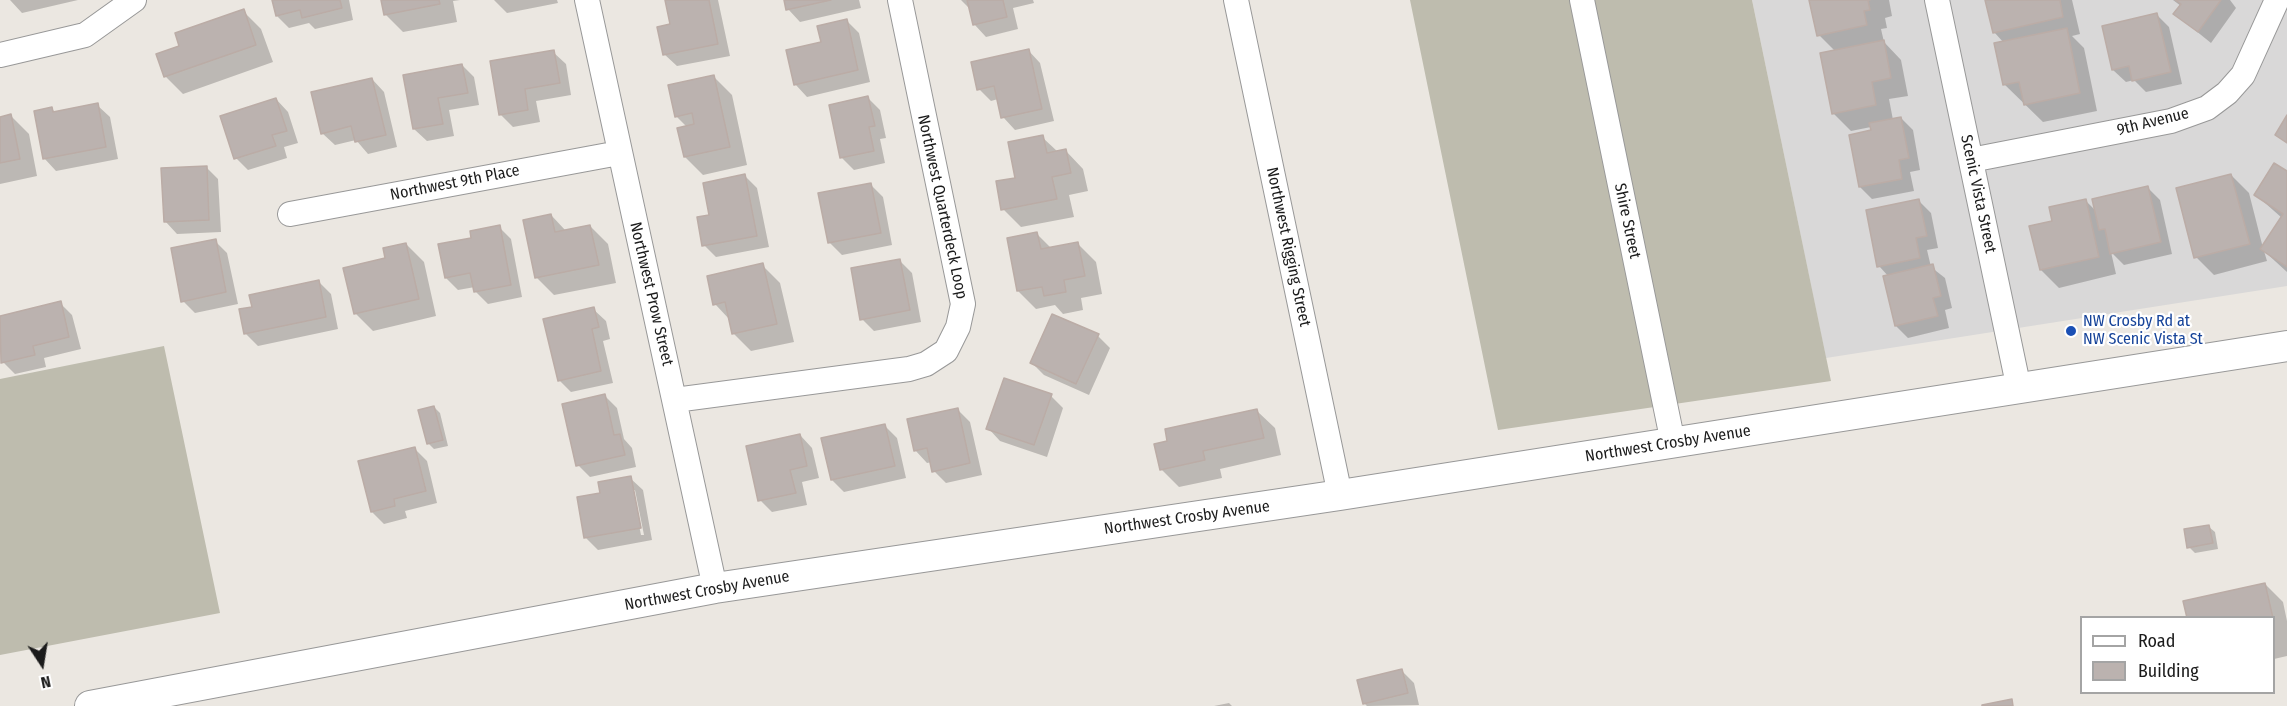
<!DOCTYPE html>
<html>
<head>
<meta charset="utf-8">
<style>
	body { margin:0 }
	#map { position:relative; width:2287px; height:706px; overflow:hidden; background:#ebe7e1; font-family:"Fira Sans Condensed",sans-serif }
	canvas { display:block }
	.legend { position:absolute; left:2080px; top:616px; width:195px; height:78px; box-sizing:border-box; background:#fff; border:2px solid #a4a4a4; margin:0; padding:8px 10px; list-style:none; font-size:18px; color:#1b1b1b }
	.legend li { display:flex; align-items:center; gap:12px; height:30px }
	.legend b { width:30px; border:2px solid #a4a4a4 }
	.north { position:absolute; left:12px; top:634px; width:60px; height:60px; -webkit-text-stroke:4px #fff; paint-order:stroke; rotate:168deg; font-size:16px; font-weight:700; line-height:24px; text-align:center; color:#1b1b1b }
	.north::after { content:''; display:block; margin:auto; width:21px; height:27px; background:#1b1b1b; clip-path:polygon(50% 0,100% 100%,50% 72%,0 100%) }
</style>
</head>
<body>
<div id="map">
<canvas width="2287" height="706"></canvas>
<ul class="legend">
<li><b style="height:8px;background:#fff"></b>Road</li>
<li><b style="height:16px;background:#bbb2af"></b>Building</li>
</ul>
<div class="north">N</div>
</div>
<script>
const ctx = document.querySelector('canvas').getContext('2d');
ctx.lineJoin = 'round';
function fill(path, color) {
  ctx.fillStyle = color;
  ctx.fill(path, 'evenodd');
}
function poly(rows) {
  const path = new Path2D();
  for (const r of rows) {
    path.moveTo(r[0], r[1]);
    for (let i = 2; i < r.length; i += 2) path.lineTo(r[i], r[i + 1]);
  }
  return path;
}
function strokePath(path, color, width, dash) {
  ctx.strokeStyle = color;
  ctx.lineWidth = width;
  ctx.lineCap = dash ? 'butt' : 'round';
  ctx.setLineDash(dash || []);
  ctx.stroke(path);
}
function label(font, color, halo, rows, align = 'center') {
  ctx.font = font + ' "Fira Sans Condensed",sans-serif';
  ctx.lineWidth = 4.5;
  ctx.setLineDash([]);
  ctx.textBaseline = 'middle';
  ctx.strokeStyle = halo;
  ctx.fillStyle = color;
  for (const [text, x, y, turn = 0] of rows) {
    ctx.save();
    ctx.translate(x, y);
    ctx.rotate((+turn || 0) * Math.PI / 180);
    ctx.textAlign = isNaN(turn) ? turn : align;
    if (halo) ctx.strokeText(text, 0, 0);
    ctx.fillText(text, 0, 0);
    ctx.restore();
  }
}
const residential = poly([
	[1752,0,2287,0,2287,286,1826,358]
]);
const construction = poly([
	[1410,0,1752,0,1831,381,1498,430],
	[164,346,220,613,0,655,0,379]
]);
const shadow = poly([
	[10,0,78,0,22,13],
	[274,0,349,0,353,20,315,29,309,23,289,28,277,16],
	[382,0,460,0,453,1,457,22,403,32,385,14],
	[489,0,557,0,558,3,507,13,494,0],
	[666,0,718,0,730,56,677,66,664,54,672,26],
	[786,0,859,0,861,8,800,22,788,9],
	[961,0,1033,0,1034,3,1013,8,1018,29,986,37,974,24,971,10],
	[1811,0,1889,0,1892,16,1885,18,1887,28,1881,29,1884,42,1901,60,1908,96,1889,99,1893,120,1901,118,1913,130,1920,170,1910,172,1914,191,1872,199,1860,187,1871,127,1851,131,1833,113,1835,51,1819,35],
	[1987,0,2072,0,2080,34,2072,36,2084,48,2097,111,2043,122,2004,84,2004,43,1994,32],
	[2173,0,2230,0,2236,8,2211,43,2175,14,2181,6],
	[243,11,261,29,273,62,183,94,165,76,181,47],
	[2156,14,2169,27,2182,84,2146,92,2134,80,2126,82,2113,70],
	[847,21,859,33,870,82,807,97,795,84,823,44],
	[1028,50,1040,63,1054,121,1015,130,1003,117,998,99,991,101,979,89],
	[553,52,566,64,571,95,536,101,540,122,513,127,501,115],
	[462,65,474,77,479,105,449,110,454,136,427,141,414,129,404,76],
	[714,77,732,95,747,165,703,175,685,157,687,127,676,116],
	[372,79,384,92,397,147,368,154,356,140,335,145,322,133],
	[868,98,880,110,886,138,880,139,885,163,854,170,842,158],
	[276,99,288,112,298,143,284,147,287,158,248,170,236,158],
	[97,105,110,117,118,159,56,171,44,158,52,109,56,113],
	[11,116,29,134,37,176,0,184,0,118],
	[1042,137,1058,152,1066,151,1083,169,1088,191,1069,195,1074,217,1021,227,1003,209,1017,179],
	[206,167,218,179,221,232,177,234,165,221],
	[2287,173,2287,272,2264,251,2267,261,2214,275,2196,257,2231,175,2249,193,2263,248,2282,218,2256,195],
	[745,176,757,188,769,247,716,257,704,245,710,216],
	[870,184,883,197,892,245,842,255,829,242],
	[2148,188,2160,200,2172,254,2124,265,2111,252,2116,274,2059,288,2041,270,2054,222,2085,200,2096,211],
	[1919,201,1931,213,1938,248,1927,250,1931,267,1945,278,1952,308,1945,310,1949,328,1908,338,1896,326,1889,277,1879,266],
	[551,215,566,231,590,226,608,244,616,283,554,295,536,277],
	[499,227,511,239,522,297,488,304,475,291,475,287,458,290,446,278,473,239],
	[1037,234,1052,249,1078,244,1096,262,1102,294,1081,298,1083,310,1063,314,1055,305,1036,309,1018,291],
	[215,241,227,253,238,304,195,313,183,301],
	[406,244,424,262,436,316,373,331,355,313,387,259],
	[899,260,912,273,921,322,874,331,862,319],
	[762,265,780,283,794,342,751,351,733,333,730,320,715,304],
	[319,282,331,294,338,329,258,346,245,333,254,308],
	[60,303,72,315,81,349,44,358,46,367,15,374,3,362,0,318],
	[593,309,606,321,610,339,603,341,613,383,571,392,559,380],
	[1098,336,1110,348,1089,395,1044,375,1032,363],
	[605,396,617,408,624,439,632,448,636,467,590,477,578,465],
	[1051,396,1063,408,1047,457,1000,441,988,428],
	[434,407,440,413,448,446,434,449,428,443],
	[958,410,970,422,982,475,946,483,934,471,932,462,927,463,915,450],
	[1257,411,1275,428,1281,455,1220,469,1222,478,1179,487,1161,469],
	[885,426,897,438,906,478,844,492,832,480,823,440],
	[800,435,812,448,819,478,802,482,807,505,772,512,760,500],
	[415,449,427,461,437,503,405,511,407,518,384,524,372,512],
	[630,478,643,490,652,540,598,550,586,538,602,494],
	[632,490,635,490,644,535,641,535],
	[2209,527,2215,532,2218,549,2195,553,2189,547],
	[2265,584,2283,602,2287,621,2287,656,2274,659,2274,618,2188,618],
	[1402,671,1414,683,1419,705,1367,706,1364,703],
	[1229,703,1232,706,1214,706]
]);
const building = poly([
	[272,0,340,0,342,8,302,18,300,10,276,16,272,0],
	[381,0,439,0,440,4,384,15,381,0],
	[665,0,709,0,718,44,663,55,657,27,670,24,665,0],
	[784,0,831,0,786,10,784,0],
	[967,0,1003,0,1007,17,973,25,967,0],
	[1809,0,1870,0,1868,0,1870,10,1864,11,1867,25,1817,36,1809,0],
	[1985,0,2060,0,2063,17,1993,33,1985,0],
	[2175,0,2221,0,2198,32,2173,14,2181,4,2175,0],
	[244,9,256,45,164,77,156,54,179,46,175,33,244,9],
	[2157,13,2171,72,2132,81,2129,66,2112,70,2102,26,2157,13],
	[847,19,858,70,794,85,786,50,821,42,817,26,847,19],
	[2067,28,2080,93,2024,105,2019,82,2003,85,1994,43,2067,28],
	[1884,40,1891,78,1872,82,1876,105,1832,114,1820,53,1884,40],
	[1029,49,1042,109,1001,118,994,86,977,90,971,62,1029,49],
	[554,50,560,83,525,89,528,110,499,115,490,61,554,50],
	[462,64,468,93,438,98,443,124,413,129,403,75,462,64],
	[714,75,730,147,684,157,677,128,694,124,692,113,675,117,668,85,714,75],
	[372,78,386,135,355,142,351,126,321,134,311,92,372,78],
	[868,96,875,126,869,127,874,151,840,158,829,105,868,96],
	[276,98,287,131,272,135,276,146,234,159,220,116,276,98],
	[98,103,106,147,43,159,34,111,52,107,53,112,98,103],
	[11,114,20,159,0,163,0,117,11,114],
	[2287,115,2287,143,2275,135,2287,115],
	[1901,117,1909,158,1899,160,1902,179,1859,187,1849,135,1871,130,1869,123,1901,117],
	[1043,135,1047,153,1066,149,1071,173,1052,177,1057,199,1001,210,996,181,1015,178,1008,142,1043,135],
	[2274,163,2287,171,2287,267,2260,249,2283,214,2254,195,2274,163],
	[207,166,209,220,164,222,161,168,207,166],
	[745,174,757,236,702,246,697,217,709,215,703,183,745,174],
	[2231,174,2250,244,2194,258,2176,188,2231,174],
	[871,183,881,233,828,243,818,193,871,183],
	[2148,186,2161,242,2110,254,2105,229,2099,230,2092,199,2148,186],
	[1919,199,1927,236,1916,238,1920,258,1877,267,1866,210,1919,199],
	[2086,199,2099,257,2040,270,2029,226,2052,221,2049,207,2086,199],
	[551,214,555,232,590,225,599,265,535,278,523,220,551,214],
	[500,225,511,285,474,292,470,273,445,278,438,244,471,238,470,231,500,225],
	[1037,232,1041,249,1078,242,1085,276,1064,280,1066,292,1044,296,1042,287,1017,291,1007,238,1037,232],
	[216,239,226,292,181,302,171,248,216,239],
	[406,243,419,299,354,314,343,268,385,258,383,248,406,243],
	[900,259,910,310,860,320,851,268,900,259],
	[763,263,777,324,732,334,725,302,713,305,707,276,763,263],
	[1933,264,1941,296,1933,298,1938,316,1895,326,1883,276,1933,264],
	[319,280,326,317,244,334,239,309,252,307,249,295,319,280],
	[61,301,69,337,33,346,35,355,1,363,0,316,61,301],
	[594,307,599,327,592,329,601,371,558,381,543,319,594,307],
	[1052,314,1099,334,1076,384,1030,363,1052,314],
	[1004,378,1052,394,1034,445,986,429,1004,378],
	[605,394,614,435,620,434,625,455,576,466,562,404,605,394],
	[434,406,443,440,427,444,418,410,434,406],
	[958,408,970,463,932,472,927,448,914,451,907,419,958,408],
	[1257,409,1264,438,1203,451,1205,460,1160,470,1154,444,1167,441,1165,429,1257,409],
	[885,424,895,466,831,480,821,438,885,424],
	[800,434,807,466,790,470,796,493,758,501,746,446,800,434],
	[415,447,426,491,394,499,395,506,371,512,358,461,415,447],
	[631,476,641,528,584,538,577,497,600,493,598,482,631,476],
	[2209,525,2213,543,2187,548,2184,529,2209,525],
	[2265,583,2273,618,2187,618,2183,601,2265,583],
	[1402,669,1408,693,1363,704,1357,680,1402,669],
	[2012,699,2013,706,1982,706,1982,705,2012,699]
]);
const minor = poly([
	[587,0,715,588],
	[1236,0,1340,495],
	[1582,0,1673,443],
	[1937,0,2019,389],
	[0,55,85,35,134,0],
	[1971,160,2171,121,2207,108,2227,93,2243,75,2277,0],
	[290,214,619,153],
	[675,400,909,369,926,364,946,351,958,327,963,304,900,0]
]);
const tertiary = poly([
	[90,706,715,588,1340,495,2287,346]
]);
const markers = [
	[2071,331,6,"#1a4fb4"]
];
const streetNames = [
	["9th Avenue",2153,122,-14],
	["Northwest 9th Place",455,183,-11],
	["Scenic Vista Street",1978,194,78],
	["Northwest Quarterdeck Loop",942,207,78],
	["Shire Street",1627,221,78],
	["Northwest Rigging Street",1288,247,78],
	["Northwest Prow Street",651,294,77],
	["Northwest Crosby Avenue",1668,444,-9],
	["Northwest Crosby Avenue",1187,518,-8],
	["Northwest Crosby Avenue",707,591,-10]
];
const transitNames = [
	["NW Crosby Rd at",2083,322],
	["NW Scenic Vista St",2083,340]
];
fill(residential, '#d9d8d8');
fill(construction, '#bebcae');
fill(shadow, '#0003');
fill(building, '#bbb2af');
strokePath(building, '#bbaca6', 1.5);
strokePath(minor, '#989898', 26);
strokePath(tertiary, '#989898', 32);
strokePath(minor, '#fff', 24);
strokePath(tertiary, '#fff', 30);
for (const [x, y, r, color] of markers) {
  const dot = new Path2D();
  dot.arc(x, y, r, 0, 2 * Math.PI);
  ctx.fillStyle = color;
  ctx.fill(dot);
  strokePath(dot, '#fff', 2);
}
label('16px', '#1b1b1b', '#fff', streetNames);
label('16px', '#164399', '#fff', transitNames, 'left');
</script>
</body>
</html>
